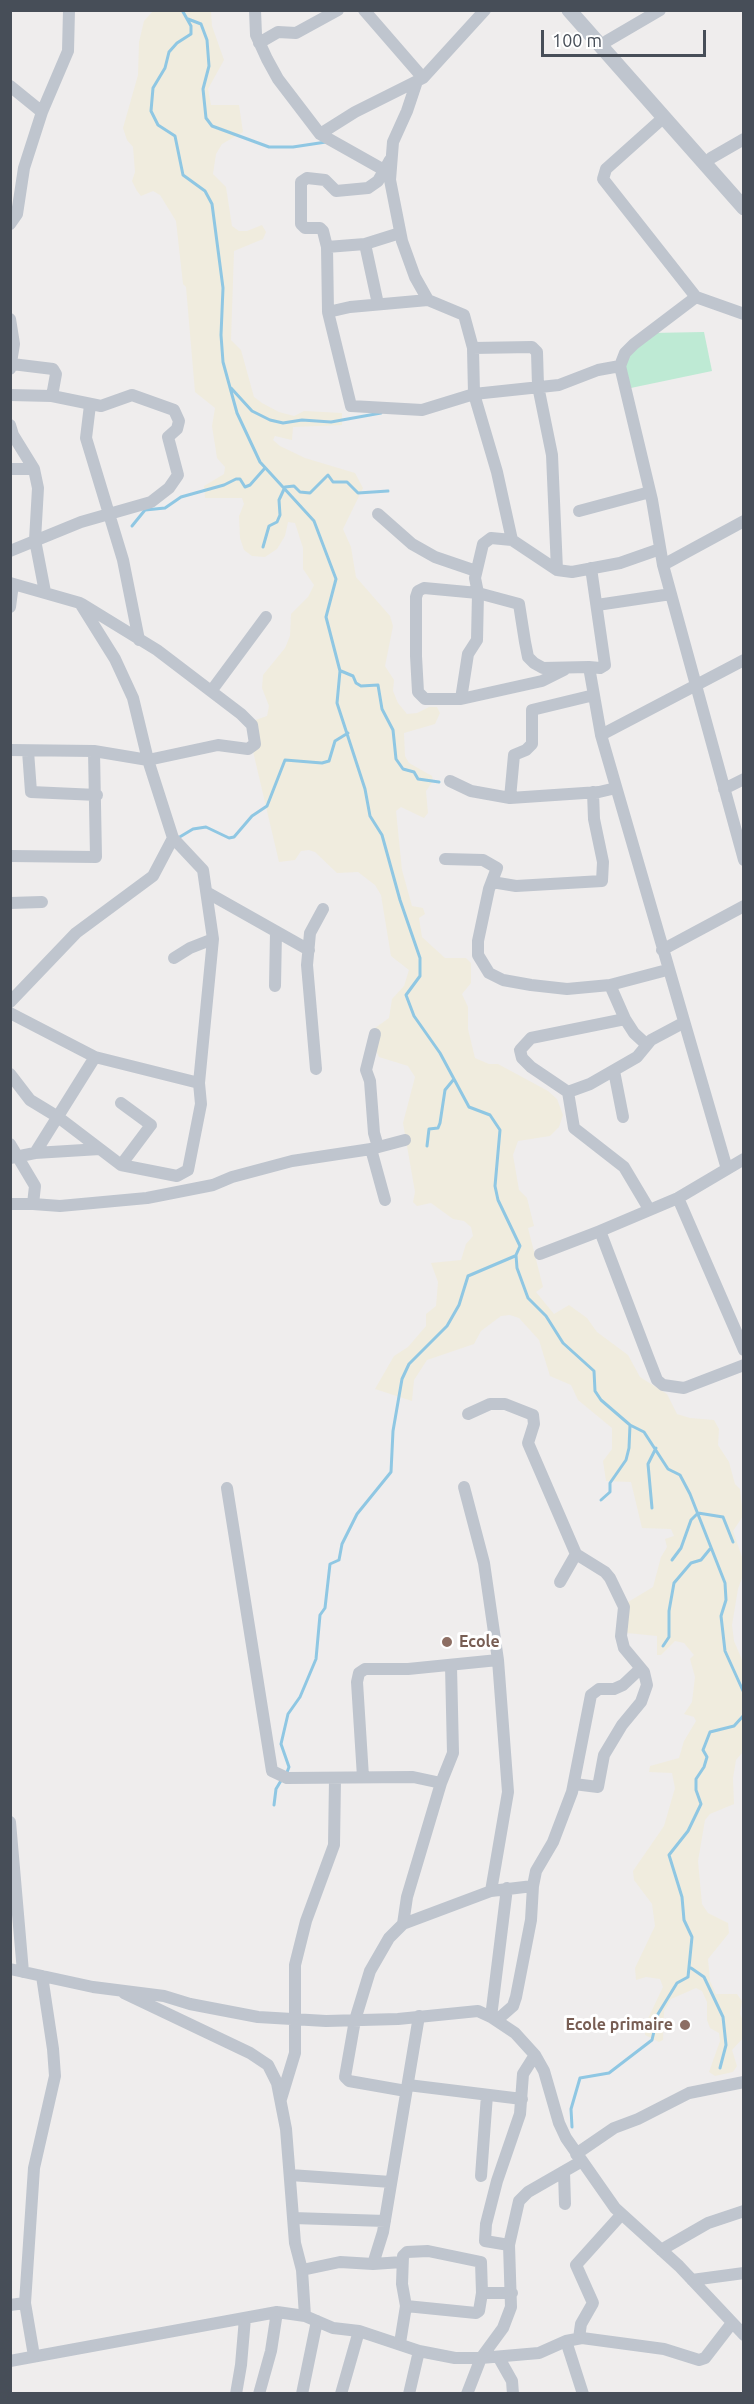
<!DOCTYPE html>
<html>
<head>
<meta charset="utf-8">
<style>
	body { margin:0 }
	#map { position:relative; width:754px; height:2404px; overflow:hidden; background:#efeded; font-family:Ubuntu,sans-serif }
	canvas { display:block }
	.frame { position:absolute; inset:0; border:12px solid #474e58; pointer-events:none }
	.scale { position:absolute; left:541px; top:30px; width:165px; height:27px; box-sizing:border-box; border:3px solid #474e58; border-top:0; padding-left:8px; font-size:18px; line-height:21px; white-space:nowrap; color:#474e58; -webkit-text-stroke:4px #fff; paint-order:stroke }
</style>
</head>
<body>
<div id="map">
<canvas width="754" height="2404"></canvas>
<div class="frame"></div>
<div class="scale">100 m</div>
</div>
<script>
const ctx = document.querySelector('canvas').getContext('2d');
ctx.lineJoin = 'round';
function fill(path, color) {
  ctx.fillStyle = color;
  ctx.fill(path, 'evenodd');
}
function poly(rows) {
  const path = new Path2D();
  for (const r of rows) {
    path.moveTo(r[0], r[1]);
    for (let i = 2; i < r.length; i += 2) path.lineTo(r[i], r[i + 1]);
  }
  return path;
}
function strokePath(path, color, width, dash) {
  ctx.strokeStyle = color;
  ctx.lineWidth = width;
  ctx.lineCap = dash ? 'butt' : 'round';
  ctx.setLineDash(dash || []);
  ctx.stroke(path);
}
function label(font, color, halo, rows, align = 'center') {
  ctx.font = font + ' Ubuntu,sans-serif';
  ctx.lineWidth = 6;
  ctx.setLineDash([]);
  ctx.textBaseline = 'middle';
  ctx.strokeStyle = halo;
  ctx.fillStyle = color;
  for (const [text, x, y, turn = 0] of rows) {
    ctx.save();
    ctx.translate(x, y);
    ctx.rotate((+turn || 0) * Math.PI / 180);
    ctx.textAlign = isNaN(turn) ? turn : align;
    if (halo) ctx.strokeText(text, 0, 0);
    ctx.fillText(text, 0, 0);
    ctx.restore();
  }
}
const green = poly([
	[704,332,712,371,626,389,625,353,650,333]
]);
const sand = poly([
	[153,11,211,11,212,26,224,60,208,89,211,105,239,105,243,132,222,144,216,154,213,174,226,187,232,226,239,231,247,231,262,225,266,232,263,239,234,251,231,340,241,350,254,397,262,403,279,412,294,416,304,411,342,413,342,425,293,427,292,440,275,436,273,440,280,446,305,458,355,473,363,488,343,529,351,547,356,577,390,616,393,626,385,666,394,680,393,691,398,703,407,714,417,713,429,707,437,707,440,713,435,724,404,733,405,756,409,763,432,776,433,781,426,791,428,813,424,818,401,807,396,811,402,870,412,906,423,908,425,914,419,918,422,937,445,958,466,958,471,963,471,983,462,994,468,1007,468,1029,475,1058,489,1064,498,1064,548,1091,557,1099,563,1115,559,1127,550,1136,518,1141,513,1155,519,1190,527,1198,534,1226,528,1228,543,1287,536,1292,554,1314,569,1305,587,1318,597,1332,628,1355,640,1377,667,1394,677,1414,690,1418,714,1420,719,1429,718,1445,729,1462,735,1484,740,1489,743,1516,733,1531,742,1557,743,1575,738,1589,732,1625,734,1641,743,1662,743,1752,736,1760,733,1778,734,1804,710,1814,705,1820,698,1861,702,1904,708,1913,728,1923,729,1933,708,1959,710,1981,716,1994,737,1994,742,2001,740,2014,743,2020,743,2038,732,2050,737,2066,733,2072,715,2076,709,2072,720,2041,719,2033,710,2028,707,2020,707,2002,702,1991,696,1988,671,1999,664,2011,663,2040,659,2042,645,2035,645,2025,663,1987,660,1979,646,1977,636,1980,635,1968,655,1926,652,1904,634,1880,633,1871,664,1826,675,1788,672,1773,649,1772,650,1766,679,1758,684,1741,696,1721,694,1717,684,1714,692,1702,695,1677,690,1659,694,1655,684,1643,675,1641,661,1655,657,1655,657,1636,627,1633,628,1602,653,1587,661,1557,667,1547,665,1539,674,1536,671,1529,642,1528,631,1482,606,1481,603,1461,612,1449,612,1428,578,1400,571,1385,550,1376,539,1340,519,1318,510,1315,501,1316,481,1331,474,1344,427,1360,414,1380,412,1401,375,1389,394,1356,408,1347,426,1326,426,1314,436,1306,438,1282,431,1263,461,1260,466,1244,473,1236,471,1227,464,1221,453,1219,431,1203,417,1206,413,1202,415,1192,403,1123,415,1077,408,1066,379,1057,369,1036,375,1028,389,1018,392,999,404,986,409,970,391,956,381,895,375,885,358,872,337,873,315,852,309,850,301,851,295,860,279,862,248,730,250,722,267,716,269,706,262,688,263,675,285,648,290,636,291,614,308,597,314,585,303,569,303,548,295,523,288,522,285,536,277,549,265,557,252,556,244,550,240,538,239,516,244,504,242,498,205,498,204,486,224,474,225,467,217,458,212,426,215,408,195,392,186,287,183,284,176,221,160,195,153,191,141,196,137,191,132,181,135,172,133,147,127,140,123,128,138,75,139,42,144,21]
]);
const stream = poly([
	[182,10,191,26,191,34,177,43,169,52,165,68,153,88,151,111,158,125,175,136,183,175,205,191,212,204,223,288,221,335,223,362,237,413,260,462,314,521,336,579,326,617,340,671,337,703,365,789,370,816,382,835,400,900,420,958,420,976,406,995,414,1016,440,1053,469,1107,490,1115,500,1130,495,1186,498,1200,520,1246,516,1255,517,1268,528,1298,546,1316,563,1343,594,1371,595,1391,601,1400,630,1425,644,1432,668,1469,680,1475,690,1494,725,1583,726,1600,721,1616,725,1651,744,1693],
	[188,19,201,24,207,40,209,66,203,89,206,118,212,126,269,147,293,147,326,142],
	[231,388,252,411,270,420,283,423,302,420,331,422,381,413],
	[132,526,145,510,165,508,181,497,224,485,236,479,240,479,245,487,250,485,265,468],
	[263,547,269,526,277,522,280,515,279,500,285,487,294,486,300,492,310,493,328,475,333,482,347,482,358,493,388,491],
	[341,671,353,676,356,683,361,686,378,685,382,709,393,730,396,759,403,769,414,772,418,779,439,782],
	[178,838,193,829,206,827,229,838,234,837,252,816,267,806,285,760,322,763,329,761,335,741,348,733],
	[427,1146,429,1129,438,1128,440,1123,445,1090,454,1079],
	[601,1500,610,1492,610,1483,626,1460,629,1448,630,1425],
	[652,1508,648,1464,656,1448],
	[672,1560,681,1548,691,1520,698,1513,723,1517,733,1542],
	[663,1646,669,1637,669,1611,674,1583,691,1563,701,1560,710,1549],
	[286,1775,289,1767,281,1744,288,1714,300,1697,316,1659,320,1615,325,1608,330,1564,339,1560,342,1544,357,1514,391,1472,393,1431,402,1379,409,1364,447,1326,459,1305,468,1276,515,1256],
	[274,1805,276,1789,282,1779],
	[691,1968,704,1977,723,2017,726,2045,720,2068],
	[572,2127,571,2109,580,2078,609,2073,652,2040,658,2014,677,1983,688,1977,692,1937,684,1920,682,1897,669,1855,688,1831,701,1804,696,1790,696,1779,704,1767,707,1757,703,1750,710,1732,734,1726,744,1715]
]);
const minor = poly([
	[255,10,256,35,267,59,278,79,320,134,384,170],
	[364,10,423,78],
	[607,41,660,10],
	[259,43,278,32,296,33,338,10],
	[417,81,407,111,393,142,390,180,402,241,415,277,428,300],
	[10,86,42,112],
	[663,118,606,169,603,179,696,297],
	[320,134,355,112,423,78,485,10],
	[711,158,744,139],
	[10,224,17,214,24,168,42,112,68,51,69,10],
	[365,244,378,304],
	[327,247,365,244,400,233],
	[328,312,327,247,323,231,320,228,305,228,301,224,301,182,307,178,325,180,336,191,368,188,378,181,390,160],
	[744,314,696,297,634,344,625,353,620,366,652,500,663,565,744,860],
	[10,319,14,344,10,369],
	[473,348,532,347,537,352,538,386,552,455,557,570],
	[12,364,53,369,56,374,52,396],
	[10,395,52,396,101,406,132,395,174,410,179,421,177,429,168,437,178,475,169,488,151,502,81,522,10,551],
	[90,405,86,438,123,560,139,640],
	[10,425,13,435,34,469,38,488,35,540,45,592],
	[10,469,34,469],
	[579,511,650,492],
	[378,514,412,544,435,557,476,571],
	[512,540,497,472,474,394,473,348,464,315,428,300,350,307,328,312,351,406,422,410,474,394,559,385,598,370,620,366],
	[660,549,620,563,572,572,557,570,512,540,491,538,483,544,475,578,478,593,519,604,525,642,528,657,534,663,543,668,589,667,601,735,727,1169],
	[663,565,744,521],
	[10,583,80,603,115,659,133,698,148,760,173,838,153,876,76,933,10,1002],
	[597,605,671,594],
	[10,607,13,584],
	[589,667,600,668,605,665,591,568],
	[212,690,266,617],
	[461,699,468,654,477,640,478,593,424,588,418,591,416,597,416,656,418,692,425,699,461,699,542,681,564,670],
	[601,735,744,660],
	[10,750,94,751,148,760,218,745,248,749,255,744,252,725,241,714,157,650,82,604],
	[28,751,31,792,97,795],
	[450,781,471,791,510,798,599,792,616,788],
	[724,789,744,779],
	[510,798,514,755,526,750,532,744,532,710,594,695],
	[10,856,96,857,94,751],
	[445,859,483,860,497,868,489,889,478,941,478,955,489,973,503,980,531,985,567,989,610,985],
	[492,882,516,886,602,881,603,862,594,819,593,792],
	[208,893,309,950],
	[10,903,42,902],
	[662,950,744,906],
	[174,958,190,948,213,939],
	[275,986,276,932],
	[10,1013,95,1057,199,1083],
	[625,1019,634,1033,647,1045],
	[375,1034,366,1070,370,1081,374,1133,378,1147],
	[316,1069,307,965,310,933,323,909],
	[614,1071,623,1117],
	[10,1074,30,1100,58,1117,121,1165,177,1176,188,1170,201,1104,199,1083,213,939,203,870,173,838],
	[568,1092,590,1084,637,1057,651,1040,683,1023],
	[10,1144,35,1186,33,1204,10,1204],
	[371,1149,385,1200],
	[35,1153,95,1057],
	[10,1158,35,1153,100,1149],
	[121,1165,151,1125,121,1103],
	[678,1198,744,1350],
	[33,1204,60,1206,147,1198,213,1185,232,1177,292,1161,371,1149,405,1140],
	[649,1209,624,1167,574,1128,568,1092,531,1067,522,1058,520,1050,531,1038,625,1019,610,985,667,970],
	[600,1231,678,1198,744,1159],
	[540,1254,600,1231,648,1357,657,1380,663,1385,684,1388,744,1365],
	[468,1414,490,1404,505,1404,533,1415,534,1424,528,1443,576,1554,560,1582],
	[464,1487,484,1563,498,1660,508,1792,491,1891],
	[227,1488,272,1771,287,1778,413,1777,441,1783],
	[363,1777,357,1682,359,1673,365,1669,408,1669,498,1660],
	[574,1784,598,1787,604,1755,622,1725,641,1702,647,1685,644,1672,624,1648,621,1636,624,1607,610,1578,605,1572,576,1554],
	[10,1822,23,1972],
	[403,1924,407,1897,441,1783,453,1753,451,1666],
	[10,1969,93,1987,164,1996,190,2004,258,2017,326,2021,398,2019,478,2011,491,2017,515,2033,535,2055,544,2071,559,2123,566,2138,615,2208,679,2266,744,2335],
	[124,1993,250,2053,268,2065,277,2083,286,2129,295,2243,302,2270,305,2316],
	[491,2017,507,1888],
	[497,2020,513,2006,516,1997,531,1920,533,1886],
	[408,2085,522,2099],
	[406,2091,349,2081,345,2077,355,2020,370,1971,389,1938,403,1924,491,1891,533,1886,536,1871,553,1842,572,1792,591,1695,599,1689,614,1689,623,1685,640,1669],
	[281,2099,295,2053,295,1965,306,1921,334,1845,335,1779],
	[576,2154,614,2128,638,2119,689,2093,744,2082],
	[564,2172,565,2204],
	[290,2175,391,2182],
	[481,2176,487,2095],
	[293,2218,385,2221],
	[509,2245,485,2241,486,2224,497,2181,520,2114,523,2074,535,2055],
	[661,2250,708,2223,744,2211],
	[373,2264,402,2262],
	[302,2270,340,2262,373,2264,383,2232,419,2016],
	[692,2280,744,2273],
	[10,2305,25,2303],
	[406,2306,402,2284,403,2256,407,2252,428,2251,481,2262,482,2293],
	[579,2338,581,2324,593,2303,576,2265,621,2215],
	[566,2341,583,2394],
	[400,2343,406,2306,476,2313,479,2311,482,2293,512,2293],
	[34,2356,25,2303,34,2168,55,2076,53,2049,42,1976],
	[499,2358,512,2381,513,2394],
	[10,2361,277,2312,305,2316,333,2328,359,2331,419,2351,455,2358,481,2358,503,2328,511,2307,509,2245,519,2201,528,2192,582,2161],
	[236,2394,241,2365,245,2318],
	[259,2394,271,2351,277,2312],
	[302,2394,317,2321],
	[341,2394,359,2331],
	[409,2394,419,2351],
	[467,2394,481,2358,539,2353,566,2341,582,2338,664,2349,699,2360,705,2358,732,2323]
]);
const tertiary = poly([
	[569,10,744,208]
]);
const markers = [
	[447,1642,6,"#8d6e63"],
	[685,2025,6,"#8d6e63"]
];
const educationNames = [
	["Ecole",459,1642],
	["Ecole primaire",673,2025,"right"]
];
fill(green, '#beead4');
fill(sand, '#f0ecde');
strokePath(stream, '#8fc7e3', 3);
strokePath(minor, '#bfc5ce', 12);
strokePath(tertiary, '#bfc5ce', 15);
for (const [x, y, r, color] of markers) {
  const dot = new Path2D();
  dot.arc(x, y, r, 0, 2 * Math.PI);
  ctx.fillStyle = color;
  ctx.fill(dot);
  strokePath(dot, '#fff', 2);
}
label('bold 16px', '#785e54', '#fff', educationNames, 'left');
</script>
</body>
</html>
